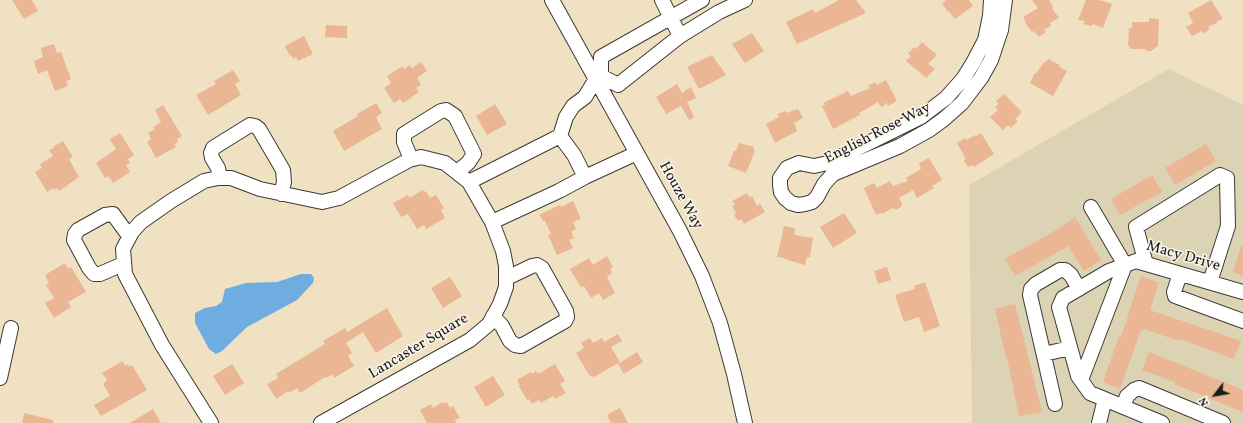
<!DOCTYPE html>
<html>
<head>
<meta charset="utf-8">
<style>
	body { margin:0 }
	#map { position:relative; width:1243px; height:423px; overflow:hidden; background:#f0e1c3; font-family:Vollkorn,serif }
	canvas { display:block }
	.north { position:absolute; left:1195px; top:375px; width:40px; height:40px; -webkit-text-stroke:3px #fbf7ec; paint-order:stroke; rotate:239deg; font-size:11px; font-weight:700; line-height:16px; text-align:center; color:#1c1c1c }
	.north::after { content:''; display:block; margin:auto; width:14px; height:18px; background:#1c1c1c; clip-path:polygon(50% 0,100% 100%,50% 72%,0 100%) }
</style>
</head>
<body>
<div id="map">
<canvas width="1243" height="423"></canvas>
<div class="north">N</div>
</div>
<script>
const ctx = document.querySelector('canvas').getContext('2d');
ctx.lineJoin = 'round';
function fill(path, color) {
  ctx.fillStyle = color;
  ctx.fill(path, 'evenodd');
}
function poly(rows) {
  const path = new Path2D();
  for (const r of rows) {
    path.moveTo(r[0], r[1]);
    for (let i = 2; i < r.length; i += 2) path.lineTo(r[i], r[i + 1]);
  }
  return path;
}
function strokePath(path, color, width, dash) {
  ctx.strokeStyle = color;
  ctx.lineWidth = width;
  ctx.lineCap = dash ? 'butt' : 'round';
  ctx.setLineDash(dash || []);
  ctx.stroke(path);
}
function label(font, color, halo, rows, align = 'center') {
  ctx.font = font + ' Vollkorn,serif';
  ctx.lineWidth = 3;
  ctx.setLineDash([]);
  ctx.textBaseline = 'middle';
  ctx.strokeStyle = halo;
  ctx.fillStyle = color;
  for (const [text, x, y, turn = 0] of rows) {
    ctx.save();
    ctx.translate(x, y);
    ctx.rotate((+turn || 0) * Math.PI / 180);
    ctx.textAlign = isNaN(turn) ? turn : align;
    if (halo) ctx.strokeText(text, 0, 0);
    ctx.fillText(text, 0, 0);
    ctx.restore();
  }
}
const built = poly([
	[1169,69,1243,105,1243,423,972,423,969,185]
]);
const water = poly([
	[301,274,311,274,314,278,313,283,297,300,247,327,222,351,216,354,209,349,195,323,195,313,205,308,216,306,222,302,225,289,246,283,277,282]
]);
const building = poly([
	[12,0,32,0,38,11,24,19],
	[839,0,856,0,866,13,797,44,786,22,813,9,815,13],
	[947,0,969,0,973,6,955,19,949,11,948,12,942,3],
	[1032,0,1049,0,1053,7,1052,8,1059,18,1050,23,1051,26,1044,30,1046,32,1039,37,1034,31,1032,32,1025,23,1026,22,1023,17,1038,8],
	[1086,0,1099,0,1112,4,1103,28,1093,24,1092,26,1083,24,1085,21,1078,20],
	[1211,0,1223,19,1217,21,1217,23,1208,27,1210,29,1203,34,1202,31,1192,36,1186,27,1193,23,1188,13],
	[1149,18,1159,19,1158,46,1151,51,1146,51,1145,49,1131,49,1128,45,1129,28,1132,28,1132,22,1149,22],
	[326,25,347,26,347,38,325,37],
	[752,33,764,51,745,63,732,44],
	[304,36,313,54,298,61,296,57,293,59,291,55,290,56,285,46],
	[922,42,937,55,928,64,935,69,926,78,906,61,911,56,908,54,914,47,916,49],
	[54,44,57,53,61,52,71,79,66,81,68,86,55,91,47,70,38,74,34,61,43,57,41,48],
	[712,55,726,75,699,89,687,67],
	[1048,59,1060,65,1059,67,1067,71,1053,96,1030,83,1035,73,1036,74,1044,62,1046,62],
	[421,62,427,71,417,78,421,85,416,88,419,92,403,103,400,99,394,103,384,88,391,83,387,76,403,66,404,69,410,65,412,68],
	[233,70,240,81,235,84,241,95,208,115,196,95,216,84,214,81],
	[886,80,897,101,888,106,884,99,886,104,881,107,878,102,859,113,860,115,833,129,822,106,825,105,823,103,848,91,851,96,870,88,868,86,875,82,877,85],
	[677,84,682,93,691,87,696,98,687,102,694,117,689,120,681,106,666,114,656,97],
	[1004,94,1022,112,1015,119,1018,121,1011,128,1008,125,1003,130,990,117,998,110,995,107,999,104,996,101],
	[376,103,382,113,376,117,382,129,344,151,333,131,358,116,357,114],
	[495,104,507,124,487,135,476,116],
	[163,105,182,136,177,139,178,142,174,144,176,147,156,158,147,142,151,139,148,133,155,129,153,127,161,122,155,110],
	[798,109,803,118,794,123,797,131,775,143,766,124,779,117,777,114,786,111,787,113],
	[120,133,134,155,128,159,130,163,126,165,130,172,113,183,108,176,105,178,96,163,116,149,110,139],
	[981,133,994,154,974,167,972,165,968,167,964,160,966,159,957,143,965,138,967,140,975,135,976,136],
	[63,141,73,157,69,159,79,177,59,191,57,188,54,190,53,188,47,192,35,172,42,168,40,164,53,156,49,150,54,148,53,147],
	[739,143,754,147,753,150,755,151,746,173,728,166,734,151,736,151],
	[1206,144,1216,161,1175,185,1165,168],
	[929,158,942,180,932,186,934,188,917,198,913,190,899,198,902,203,901,207,896,210,893,208,882,214,881,213,876,215,864,188,874,183,877,188,890,181,893,186,908,181,906,178,921,169,919,163],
	[1152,175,1162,192,1120,215,1111,199],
	[423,190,424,192,426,191,430,198,436,195,444,208,441,210,445,218,426,229,424,225,417,229,408,214,401,217,393,203,408,195,409,198],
	[747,193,750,198,752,196,757,206,760,204,765,212,744,224,741,219,738,221,734,215,736,213,732,206,735,205,732,201],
	[573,201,581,219,573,222,576,229,571,232,574,238,569,240,573,248,557,255,548,235,551,234,545,221,543,221,539,215,560,205,561,207],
	[844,213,857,233,833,248,820,227],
	[1075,217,1101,260,1084,271,1068,246,1015,276,1005,259,1058,229],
	[784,226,795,228,794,235,813,238,810,257,807,257,805,265,784,259,784,258,777,257],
	[1241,246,1243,246,1243,276,1233,272],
	[607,256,613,267,610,269,612,273,607,277,615,293,603,300,599,293,591,298,584,286,581,287,570,269,589,258,593,265],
	[65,263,68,269,71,267,86,292,68,302,71,307,54,318,45,303,54,298,46,285,49,283,45,275],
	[887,267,891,280,878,284,874,271],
	[1141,276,1159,283,1150,310,1241,341,1234,359,1180,339,1179,341,1144,329,1143,331,1141,330,1120,389,1103,382,1119,336,1121,337],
	[450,277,462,296,443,308,431,288],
	[925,282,940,326,924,332,919,317,904,322,895,295,915,289,914,286],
	[1015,304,1042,412,1019,416,1007,357,1006,358,995,309],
	[387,308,403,336,376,353,363,332,346,343,352,353,348,356,354,366,334,378,332,374,326,378,325,377,300,393,297,388,289,393,288,391,276,399,267,384,278,378,276,374,325,344,323,341,345,328,347,332],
	[618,334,622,341,611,347,620,362,594,377,589,375,576,353,584,348,581,343,590,338,593,343,602,338,604,342],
	[637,352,643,362,624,374,618,364],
	[1149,352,1243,390,1243,412,1174,384,1175,382,1142,370],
	[123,361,125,366,128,364,129,367,132,365,147,390,101,416,94,405,110,396,103,384,107,380,102,373],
	[232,364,244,383,225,395,213,376],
	[555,364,565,381,560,384,566,393,555,399,553,396,541,403,539,400,532,404,529,399,527,400,518,385,520,385,517,380,531,372,532,374,536,371,538,374],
	[493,376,505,395,486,407,474,387],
	[443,402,443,403,447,402,450,408,453,406,460,418,455,420,456,423,427,423,420,410,431,404,433,408],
	[620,408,628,423,611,423,607,415],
	[153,409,161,423,130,423],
	[24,413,53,420,53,423,22,423]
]);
const minor = poly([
	[552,0,680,231,702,276,720,323,734,374,745,423],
	[662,0,680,36],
	[991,0,990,16,985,40,973,63,963,79,946,98,921,117,828,163,814,166,799,163,787,168,780,178,780,185,781,192,785,198,791,203,798,205,805,204,812,202,817,197,824,184,833,174,900,146,929,130,944,119,962,103,981,78,991,60,1001,30,1005,0],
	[601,76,618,85,680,36,719,12,745,0],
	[601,76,601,57,702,0],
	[560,136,574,155,585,177],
	[411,159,404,142,404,134,441,111,446,110,455,116,474,154,468,163,457,172],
	[220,178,218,168,212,158,211,153,213,148,250,125,255,126,259,129,283,170,284,182,281,194],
	[469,182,560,136,566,117,573,106,585,97,596,79,601,76],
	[492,222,559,191,585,177,637,153],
	[123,264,100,274,94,274,89,268,74,240,75,234,78,230,105,215,113,214,129,236],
	[1146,264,1136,227,1220,175,1227,178,1228,226,1210,282],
	[1180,274,1174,292,1175,296,1243,321],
	[493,316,502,326,510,341,515,345,521,346,565,321,567,317,566,311,542,268,537,265,532,266,509,277,506,277],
	[1044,354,1070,348],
	[0,378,11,328],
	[1081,380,1125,265,1091,207],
	[1055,404,1030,295,1031,289,1036,284,1060,270,1065,270,1071,275,1079,289],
	[1123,407,1127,396,1134,390,1139,388,1223,423],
	[211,423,162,345,125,274,123,249,132,232,141,222,171,201,204,181,218,178,231,178,260,189,322,202,339,198,409,160,421,157,445,163,469,182,492,222,503,251,506,266,506,287,500,304,489,324,470,340,321,423],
	[1099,423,1105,399],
	[1162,423,1090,393,1078,376,1059,307,1063,298,1109,271,1136,261,1243,292]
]);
const streetNames = [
	["English Rose Way",878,134,-27],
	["Houze Way",680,196,61],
	["Macy Drive",1183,257,16],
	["Lancaster Square",419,347,-31]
];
fill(built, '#dcd3b4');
fill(water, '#6fade1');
fill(building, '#eab694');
strokePath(minor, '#3c3a35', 16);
strokePath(minor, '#fff', 14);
label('15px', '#1c1c1c', '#fbf7ec', streetNames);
</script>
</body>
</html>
